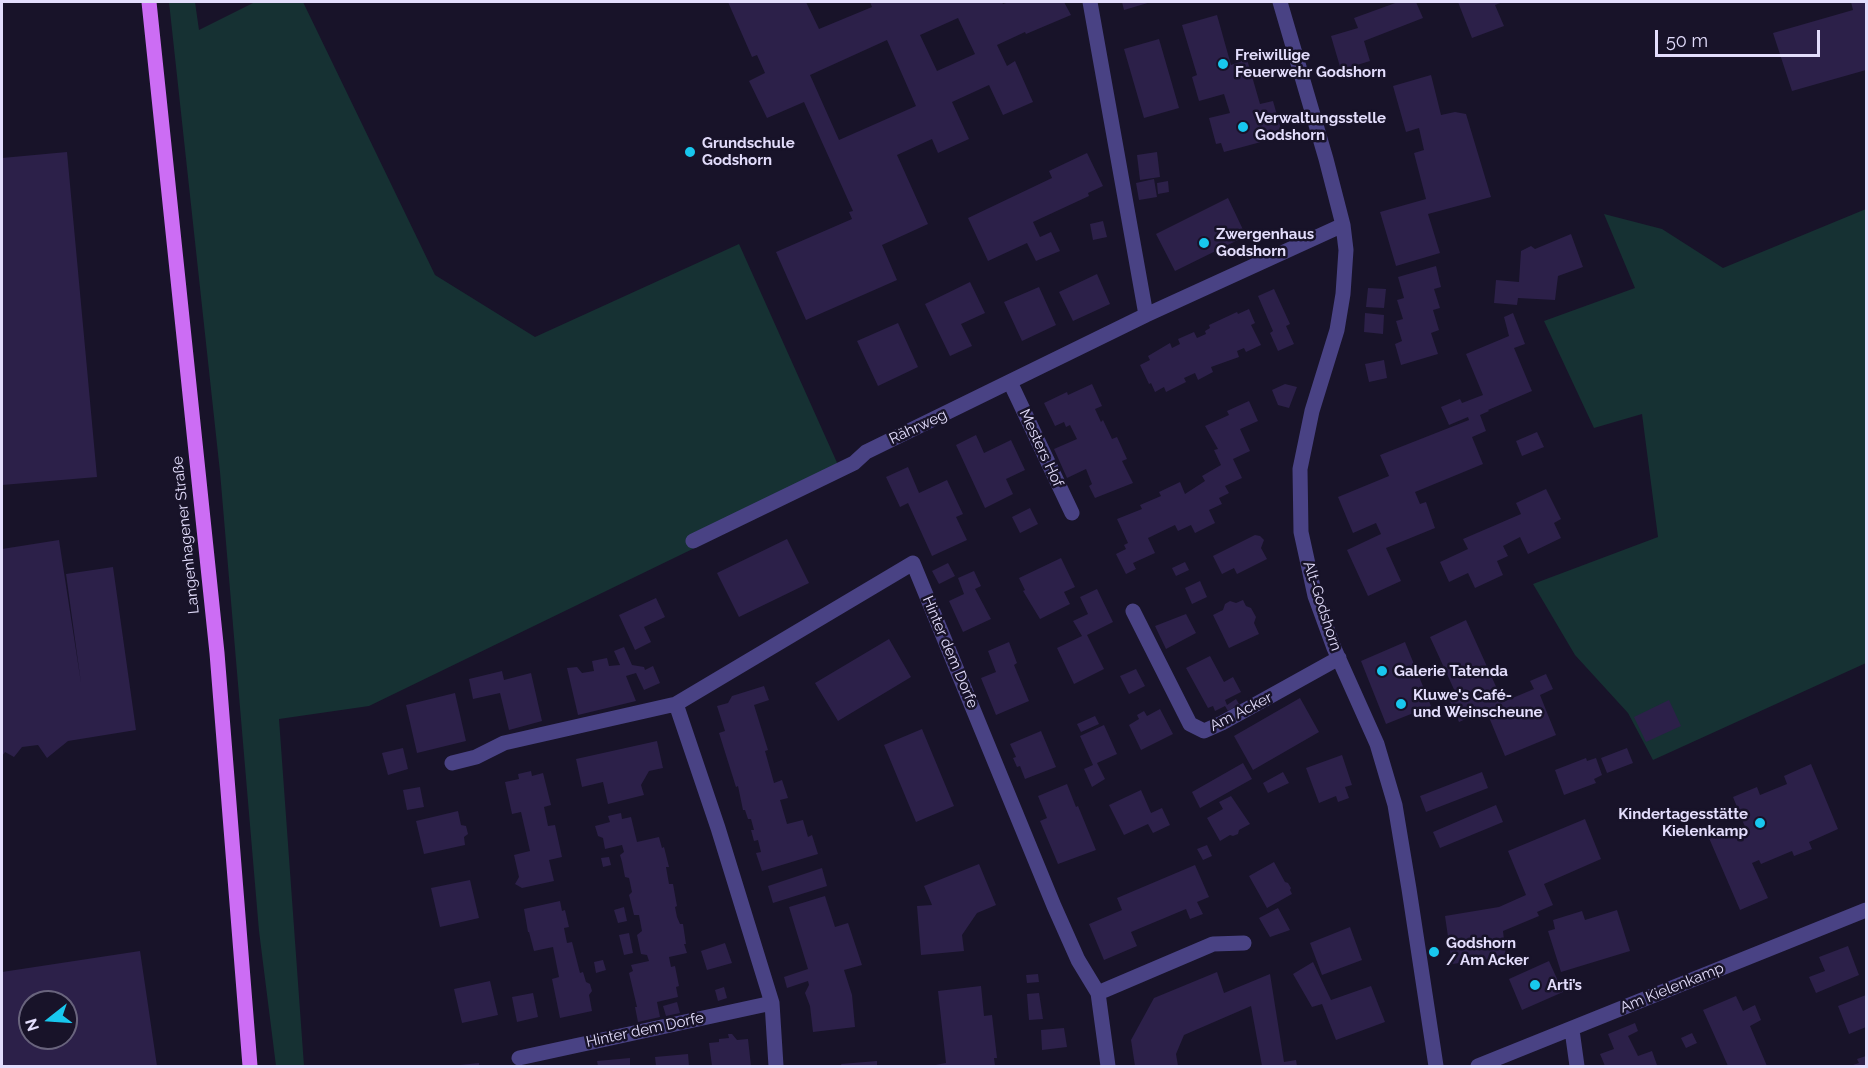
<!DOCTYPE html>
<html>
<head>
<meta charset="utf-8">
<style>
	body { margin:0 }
	#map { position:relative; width:1868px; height:1068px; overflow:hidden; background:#181329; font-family:Raleway,sans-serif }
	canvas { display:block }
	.frame { position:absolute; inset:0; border:3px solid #e3ddfc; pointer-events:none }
	.north { position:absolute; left:18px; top:990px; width:60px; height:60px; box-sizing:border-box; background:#181329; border:2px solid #69647d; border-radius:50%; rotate:253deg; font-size:16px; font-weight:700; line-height:24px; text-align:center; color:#e3ddfc }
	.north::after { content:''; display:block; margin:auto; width:21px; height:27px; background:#18c7ee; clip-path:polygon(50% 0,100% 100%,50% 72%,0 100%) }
	.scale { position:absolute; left:1655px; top:30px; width:165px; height:27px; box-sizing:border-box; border:3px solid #e3ddfc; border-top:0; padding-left:8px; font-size:18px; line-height:21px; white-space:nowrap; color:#e3ddfc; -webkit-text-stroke:4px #181329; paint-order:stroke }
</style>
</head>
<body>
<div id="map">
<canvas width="1868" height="1068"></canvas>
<div class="frame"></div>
<div class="north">N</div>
<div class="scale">50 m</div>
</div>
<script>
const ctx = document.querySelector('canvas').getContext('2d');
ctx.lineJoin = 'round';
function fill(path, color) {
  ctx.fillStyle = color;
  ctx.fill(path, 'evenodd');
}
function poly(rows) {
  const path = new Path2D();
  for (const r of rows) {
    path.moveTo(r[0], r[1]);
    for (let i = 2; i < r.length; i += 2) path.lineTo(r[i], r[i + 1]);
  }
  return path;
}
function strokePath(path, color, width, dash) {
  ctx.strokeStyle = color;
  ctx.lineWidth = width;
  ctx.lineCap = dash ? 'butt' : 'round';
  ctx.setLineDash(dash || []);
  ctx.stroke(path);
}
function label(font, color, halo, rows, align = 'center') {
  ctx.font = font + ' Raleway,sans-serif';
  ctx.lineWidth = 5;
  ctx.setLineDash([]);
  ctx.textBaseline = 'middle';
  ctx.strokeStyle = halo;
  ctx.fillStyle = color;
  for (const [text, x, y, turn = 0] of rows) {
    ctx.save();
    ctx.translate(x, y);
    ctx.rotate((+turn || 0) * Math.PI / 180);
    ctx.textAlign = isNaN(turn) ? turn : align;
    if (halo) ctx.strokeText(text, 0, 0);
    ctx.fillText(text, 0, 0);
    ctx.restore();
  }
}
const green = poly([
	[169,2,195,2,199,30,255,2,303,2,435,275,535,337,739,244,843,476,369,706,279,719,304,1066,276,1066,259,931,220,472],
	[1866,209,1866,663,1653,760,1628,713,1575,655,1533,584,1658,537,1642,414,1594,428,1544,321,1635,288,1604,214,1662,229,1723,268]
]);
const building = poly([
	[728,2,806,2,819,29,872,7,870,2,1002,2,1003,4,1009,2,1064,2,1071,15,1026,34,1025,32,997,45,1007,66,1015,61,1033,102,1003,115,989,85,952,102,969,139,938,153,932,139,897,155,928,224,882,245,897,280,806,320,776,252,852,219,849,212,853,211,804,102,767,118,749,81,765,73,757,55,752,57],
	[958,18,975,54,937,71,920,35],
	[887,40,916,106,839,140,810,75],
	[1122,2,1151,2,1124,10],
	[1398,2,1416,2,1423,18,1364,41,1370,61,1341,70,1331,36,1358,28,1354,18],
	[1458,2,1503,2,1495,5,1504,26,1472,38],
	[1851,2,1866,2,1866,70,1792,91,1773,33,1853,10],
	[1217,15,1231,65,1247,59,1260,104,1273,101,1283,136,1224,152,1221,143,1216,144,1209,118,1230,113,1224,94,1199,101,1192,77,1197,75,1182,25],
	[1159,39,1179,108,1144,118,1124,49],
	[1431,75,1441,115,1455,112,1466,114,1491,197,1428,214,1440,253,1396,266,1380,212,1426,199,1414,153,1424,150,1419,128,1406,132,1393,86],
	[67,152,97,477,2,485,2,158],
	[1157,152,1160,177,1140,180,1137,155],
	[1087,153,1103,186,1088,193,1089,196,1033,222,1040,237,1051,232,1060,251,1036,261,1027,243,988,261,968,218,1052,178,1049,171],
	[1154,179,1157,197,1139,200,1136,183],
	[1168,181,1169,192,1158,194,1157,183],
	[1228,198,1246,236,1175,271,1156,234],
	[1103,221,1107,237,1093,240,1090,224],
	[1571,234,1583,267,1558,276,1555,300,1518,298,1517,305,1494,303,1496,280,1519,282,1521,251,1531,246,1535,249],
	[1436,266,1441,287,1434,289,1440,308,1433,310,1439,330,1431,333,1438,354,1401,365,1395,344,1402,341,1396,321,1403,319,1397,300,1404,298,1398,277],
	[1097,274,1110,304,1073,321,1059,292],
	[970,282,985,313,961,324,972,346,950,356,925,304],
	[1039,287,1056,325,1022,341,1004,302],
	[1368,288,1386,289,1384,308,1366,307],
	[1274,289,1290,324,1286,326,1294,344,1278,351,1270,333,1273,331,1258,296],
	[1249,309,1255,323,1251,325,1261,345,1246,352,1244,348,1237,351,1239,357,1211,367,1213,372,1198,380,1195,373,1184,378,1186,382,1166,392,1164,387,1155,392,1151,383,1149,384,1140,365,1150,360,1148,356,1170,343,1172,348,1180,344,1178,339,1194,332,1197,338,1206,334,1205,331,1210,328,1209,325,1237,312,1238,314],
	[1365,313,1384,315,1383,334,1364,332],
	[1513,313,1525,344,1514,348,1532,391,1488,410,1489,411,1480,415,1486,431,1472,437,1483,464,1415,492,1420,504,1426,502,1435,528,1386,548,1401,581,1368,596,1347,550,1381,534,1376,523,1353,533,1338,497,1389,476,1380,455,1469,420,1468,417,1449,425,1441,407,1460,399,1462,403,1483,395,1466,354,1509,336,1504,317],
	[898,323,918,367,878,386,857,341],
	[1384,360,1387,378,1369,382,1365,364],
	[1092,384,1102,406,1095,409,1101,422,1103,420,1112,439,1117,437,1127,459,1122,461,1133,483,1095,498,1089,486,1092,484,1086,469,1067,478,1054,449,1077,439,1070,425,1066,427,1064,422,1055,426,1044,403,1067,392,1068,395],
	[1285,384,1297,387,1289,408,1278,405,1272,390],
	[1249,401,1258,421,1240,429,1250,451,1233,459,1242,478,1225,486,1229,493,1219,498,1222,504,1209,510,1215,523,1195,533,1191,525,1178,531,1175,525,1148,538,1155,553,1133,563,1136,569,1126,574,1116,554,1126,549,1124,545,1128,543,1117,519,1142,509,1140,505,1161,496,1159,492,1180,482,1185,494,1205,481,1202,476,1221,465,1214,450,1218,449,1205,426,1229,415,1227,411],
	[1537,432,1544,447,1522,456,1516,441],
	[976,435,984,453,1011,440,1025,470,1006,479,1013,494,985,508,956,445],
	[908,467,919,493,947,480,963,514,956,517,967,540,932,556,908,503,900,507,886,477],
	[1546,489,1561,519,1554,523,1561,538,1528,554,1520,537,1503,546,1508,556,1497,561,1503,575,1475,588,1468,573,1449,582,1440,562,1468,549,1463,539,1521,514,1516,503],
	[1030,508,1038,524,1020,533,1012,517],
	[1255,535,1260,536,1264,540,1261,548,1267,559,1237,574,1234,568,1222,574,1213,556],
	[787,539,809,583,739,617,717,573],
	[59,540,81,683,66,574,113,567,136,730,68,741,47,758,38,745,22,747,14,757,5,752,2,756,2,549],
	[1061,558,1075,587,1064,592,1070,604,1040,619,1023,591,1025,590,1019,578],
	[1185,562,1189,570,1176,576,1172,568],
	[948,563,955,576,939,584,932,571],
	[974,571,981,586,975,589,991,619,963,632,949,601,964,594,958,578],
	[1200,581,1207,597,1192,604,1185,588],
	[1097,589,1113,622,1087,635,1104,669,1074,684,1057,648,1082,636,1073,621,1088,614,1080,597],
	[656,598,665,617,644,627,651,642,635,650,619,615],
	[1243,600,1246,606,1251,608,1256,617,1254,623,1259,634,1229,648,1213,615,1223,610,1225,604,1230,601,1236,603],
	[1186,614,1196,633,1166,649,1155,626],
	[1466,620,1503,702,1534,689,1530,681,1546,674,1553,689,1540,695,1556,735,1505,756,1486,710,1459,722,1449,699,1457,696,1430,637],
	[889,639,911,677,838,721,815,683],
	[1009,642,1017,663,1014,665,1029,701,996,715,981,678,996,672,988,651],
	[1405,642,1431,706,1386,724,1361,661],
	[624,647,632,665,644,667,645,670,653,666,660,683,644,690,636,673,626,676,636,701,578,715,567,668,577,667,582,673,594,671,592,661,607,658,609,666,620,665,614,651],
	[1210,656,1224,682,1233,677,1241,692,1225,700,1227,705,1236,699,1239,704,1228,711,1225,706,1215,711,1213,706,1208,708,1186,668],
	[1136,669,1145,686,1129,694,1120,676],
	[502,671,504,680,531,673,542,721,509,730,500,693,473,699,469,679],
	[764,686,769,700,754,705,768,750,765,751,774,783,782,780,788,798,780,800,787,824,803,820,808,837,812,835,818,854,762,871,756,853,761,852,758,840,754,841,751,830,754,830,751,819,748,819,745,810,743,810,738,786,736,787,719,733,725,731,717,706,728,703,732,696],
	[455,693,466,741,417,753,406,705],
	[1300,698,1319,732,1253,770,1234,736],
	[1669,700,1681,726,1646,742,1634,717],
	[1160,709,1173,734,1141,750,1129,725,1139,719,1137,715,1144,711,1147,716],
	[1095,716,1099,724,1081,732,1077,724],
	[1104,725,1117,754,1097,763,1105,779,1092,787,1084,769,1093,765,1080,736],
	[922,729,954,806,916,822,884,745],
	[1041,731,1056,767,1025,779,1020,766,1017,767,1013,758,1016,757,1010,744],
	[657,741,663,768,649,771,641,785,644,795,608,804,603,782,582,787,576,759],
	[403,748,408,769,388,775,382,753],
	[1627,748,1633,763,1607,773,1601,758],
	[1342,755,1352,785,1345,787,1349,798,1338,802,1336,796,1319,803,1306,768],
	[1586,758,1587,761,1596,758,1602,775,1594,779,1596,783,1564,795,1555,770],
	[1243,763,1252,779,1200,808,1192,792],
	[1811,764,1838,829,1809,842,1812,849,1794,856,1792,851,1761,864,1759,860,1752,863,1768,898,1740,910,1709,838,1738,826,1742,835,1747,832,1733,797,1757,787,1760,795,1787,784,1784,776],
	[531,771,532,776,543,773,551,805,544,807,548,826,555,825,562,857,549,860,554,881,522,888,515,884,519,877,514,855,530,851,521,812,512,814,505,782,519,779,518,774],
	[1283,772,1289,783,1268,793,1263,783],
	[1482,772,1488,788,1426,812,1420,796],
	[1067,784,1076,807,1078,806,1096,850,1058,864,1040,821,1047,818,1038,796],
	[420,787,424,807,407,810,403,790],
	[1141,790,1151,813,1162,808,1170,825,1153,833,1148,824,1124,835,1109,805],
	[1231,796,1250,824,1239,830,1238,834,1233,836,1230,835,1220,841,1207,818,1223,809,1219,802],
	[1496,805,1503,822,1440,848,1433,832],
	[458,811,461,825,466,826,468,834,464,837,465,845,424,854,416,821],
	[621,813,622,819,631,817,637,842,659,837,662,848,664,847,669,867,666,867,669,884,673,884,677,906,675,907,677,917,680,924,683,924,686,944,684,944,687,953,669,957,671,967,675,966,679,986,676,987,678,997,657,1002,660,1017,638,1022,635,1007,637,1007,629,973,633,971,631,965,649,961,647,955,641,954,637,935,642,931,639,915,634,915,629,895,632,892,629,878,625,877,622,862,620,855,624,852,622,845,605,849,603,838,598,836,595,826,610,822,608,816],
	[1585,819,1601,859,1544,884,1553,905,1537,912,1539,916,1503,931,1506,957,1452,964,1445,916,1499,907,1526,895,1508,851],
	[1207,845,1212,856,1203,860,1197,849],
	[609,857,611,865,603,867,601,858],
	[1274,862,1285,882,1288,883,1291,888,1290,890,1292,894,1267,908,1249,876],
	[979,864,996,905,977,913,962,935,964,951,921,955,917,906,932,905,924,886],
	[1195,865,1209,897,1197,902,1203,914,1190,919,1186,909,1131,932,1137,946,1104,960,1089,924,1122,910,1117,898],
	[822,868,827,886,773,903,768,886],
	[470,880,479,918,440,927,431,888],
	[825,896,835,927,848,923,862,965,844,970,852,995,855,1027,813,1032,810,1006,805,993,809,985,808,981,787,988,784,977,808,969,789,907],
	[560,901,562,911,565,910,569,927,564,928,567,943,572,942,580,973,583,972,586,982,590,984,592,991,589,995,592,1011,560,1018,552,979,559,977,553,947,534,951,529,932,528,932,524,909],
	[624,907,627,921,618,923,614,910],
	[1278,908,1290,930,1270,937,1259,918],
	[1617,910,1630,951,1561,972,1548,931,1555,929,1553,920,1582,911,1585,920],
	[1350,927,1362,960,1322,975,1310,943],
	[629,933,633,953,624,955,619,935],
	[725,943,732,963,707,970,701,951],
	[1848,946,1859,975,1816,993,1809,977,1825,971,1819,957],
	[140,951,157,1066,2,1066,2,972],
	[30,1002,66,1002,66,1038,30,1038],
	[603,960,606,970,596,973,594,962],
	[1549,961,1563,992,1522,1010,1509,979],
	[1313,962,1331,1000,1371,986,1385,1022,1336,1040,1322,1004,1312,1007,1293,974],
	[1217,972,1224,993,1270,974,1284,1062,1296,1060,1297,1066,1262,1066,1251,1006,1184,1035,1176,1054,1178,1066,1135,1066,1131,1040,1154,998],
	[1038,974,1039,982,1027,983,1026,975],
	[490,981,498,1015,462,1023,454,989],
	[981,986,984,1016,992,1015,997,1058,994,1058,995,1066,930,1066,946,1063,938,991],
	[724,987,727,998,718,1001,715,990],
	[533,993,538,1017,517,1022,512,997],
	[1039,993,1043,1019,1029,1020,1027,994],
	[1866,995,1866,1027,1849,1034,1838,1006],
	[1736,996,1743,1011,1755,1005,1761,1020,1750,1026,1767,1066,1728,1066,1703,1010],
	[677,1002,680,1013,666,1016,663,1006],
	[1635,1023,1638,1031,1628,1036,1638,1056,1652,1051,1657,1065,1605,1066,1600,1054,1614,1049,1608,1034],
	[1064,1028,1067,1047,1042,1050,1041,1030],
	[1692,1033,1697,1043,1686,1048,1681,1038],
	[728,1034,732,1034,737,1040,748,1039,751,1066,712,1066,709,1043,719,1042,719,1039,729,1038],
	[688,1054,689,1066,656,1066,655,1057],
	[1866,1056,1866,1066,1850,1066,1859,1063,1857,1059],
	[630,1058,630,1066,598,1066,597,1061],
	[877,1061,877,1066,842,1066,841,1064],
	[479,1063,479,1066,461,1066,460,1065]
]);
const minor = poly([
	[1090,2,1146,315],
	[1280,2,1326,159,1343,225,1346,250,1343,294,1337,330,1312,411,1300,469,1301,532,1315,596,1334,648,1377,744,1395,805,1409,889,1436,1066],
	[1010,382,1072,513],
	[693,541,854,463,866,452,1146,315,1343,225],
	[1133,611,1190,724,1204,731,1222,723,1339,658],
	[452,763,476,757,504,743,676,704],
	[1098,993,1213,944,1244,943],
	[1572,1030,1577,1066],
	[519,1058,772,1003],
	[776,1066,772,1003,718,828,676,704,913,563,1054,906,1078,960,1098,993,1108,1066],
	[1478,1066,1866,910]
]);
const major = poly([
	[149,2,217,653,250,1066]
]);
const markers = [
	[1223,64,6,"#18c7ee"],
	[1243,127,6,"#18c7ee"],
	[690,152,6,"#18c7ee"],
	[1204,243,6,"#18c7ee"],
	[1382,671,6,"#18c7ee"],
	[1401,704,6,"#18c7ee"],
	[1760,823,6,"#18c7ee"],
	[1434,952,6,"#18c7ee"],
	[1535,985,6,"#18c7ee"]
];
const poiNames = [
	["Freiwillige",1235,55],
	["Feuerwehr Godshorn",1235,72],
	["Verwaltungsstelle",1255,118],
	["Godshorn",1255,135],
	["Grundschule",702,143],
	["Godshorn",702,160],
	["Zwergenhaus",1216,234],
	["Godshorn",1216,251],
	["Galerie Tatenda",1394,671],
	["Kluwe's Café-",1413,695],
	["und Weinscheune",1413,712],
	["Kindertagesstätte",1748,814,"right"],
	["Kielenkamp",1748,831,"right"],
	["Godshorn",1446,943],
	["/ Am Acker",1446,960],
	["Arti’s",1547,985]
];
const streetNames = [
	["Rährweg",918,427,-25],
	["Mesters Hof",1041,448,65],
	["Langenhagener Straße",186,535,-96],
	["Alt-Godshorn",1322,606,72],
	["Hinter dem Dorfe",950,652,67],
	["Am Acker",1241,712,-27],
	["Am Kielenkamp",1672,988,-22],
	["Hinter dem Dorfe",645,1030,-12]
];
fill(green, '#163133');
fill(building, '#2c2049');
strokePath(minor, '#494284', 15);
strokePath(major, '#cc6df4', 15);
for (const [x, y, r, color] of markers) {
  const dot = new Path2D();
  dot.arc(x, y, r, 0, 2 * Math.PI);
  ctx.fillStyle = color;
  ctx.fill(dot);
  strokePath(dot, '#181329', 2);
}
label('bold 15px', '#e3ddfc', '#181329', poiNames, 'left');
label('15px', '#e3ddfc', '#181329', streetNames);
</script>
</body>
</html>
